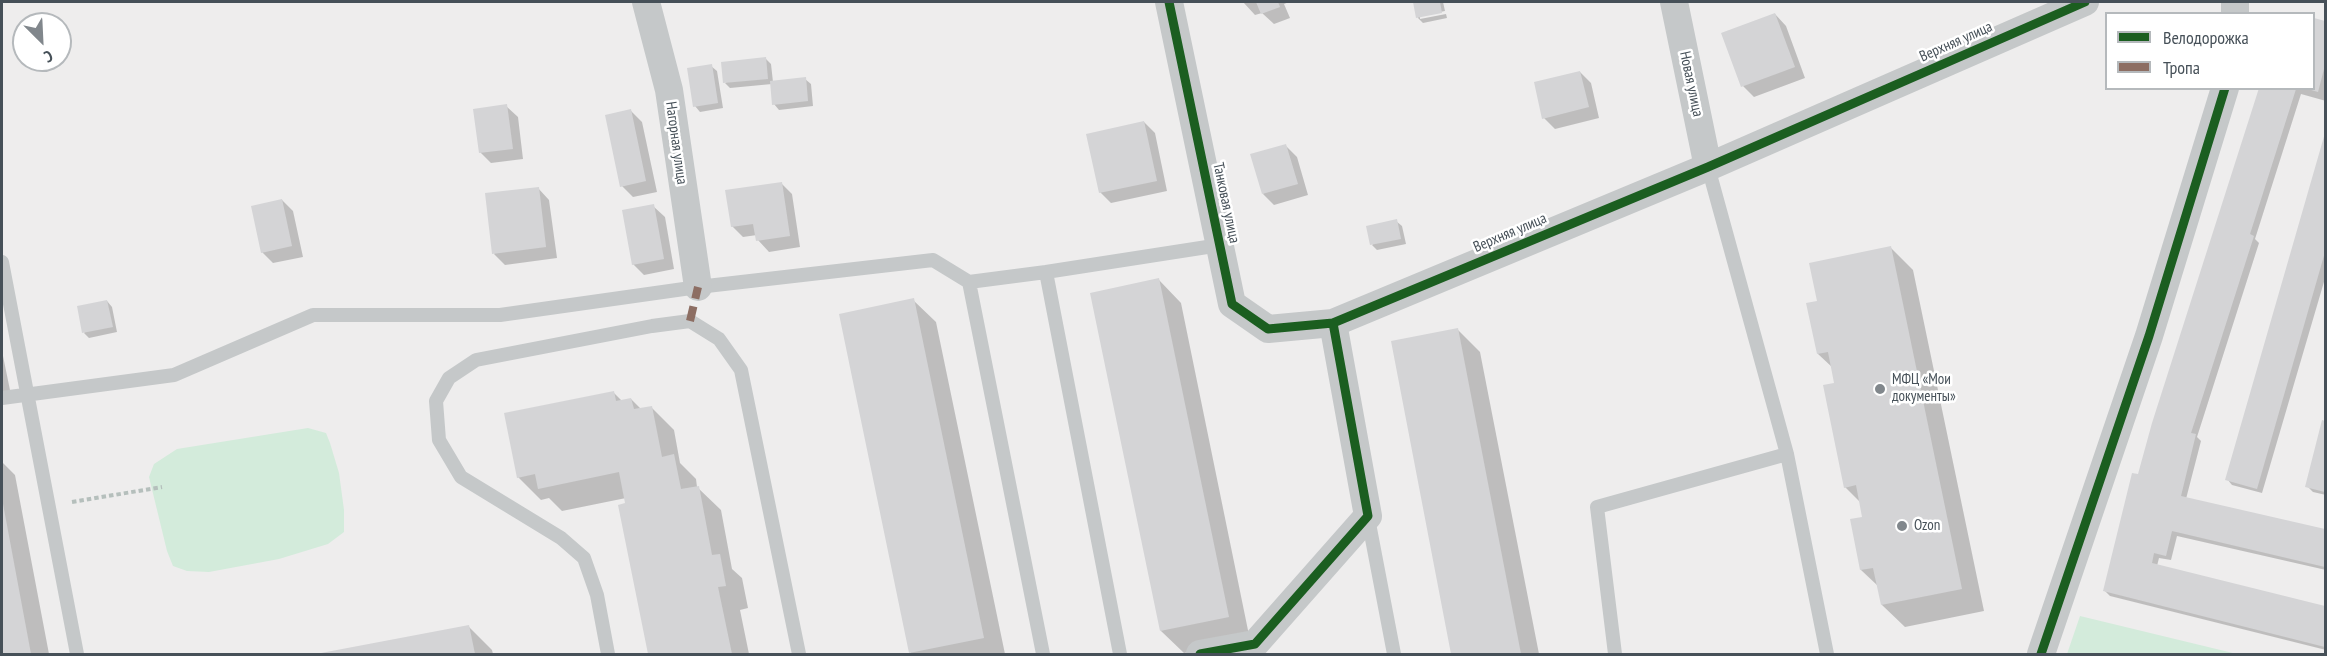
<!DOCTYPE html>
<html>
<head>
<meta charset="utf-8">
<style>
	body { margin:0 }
	#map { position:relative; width:2327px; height:656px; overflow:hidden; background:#eeeded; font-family:"PT Sans Narrow",sans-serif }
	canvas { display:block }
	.frame { position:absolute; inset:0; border:3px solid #465058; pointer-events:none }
	.legend { position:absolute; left:2105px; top:12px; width:210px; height:78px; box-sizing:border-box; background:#fff; border:2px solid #b5b9bc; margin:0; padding:8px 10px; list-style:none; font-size:18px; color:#465058 }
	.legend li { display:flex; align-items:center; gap:12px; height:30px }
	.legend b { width:30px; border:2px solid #b5b9bc }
	.north { position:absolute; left:12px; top:12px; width:60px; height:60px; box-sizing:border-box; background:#fff; border:2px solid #b5b9bc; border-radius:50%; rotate:156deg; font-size:16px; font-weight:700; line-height:24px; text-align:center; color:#465058 }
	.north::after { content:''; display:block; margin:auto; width:21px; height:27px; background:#81878c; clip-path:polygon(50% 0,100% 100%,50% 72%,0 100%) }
</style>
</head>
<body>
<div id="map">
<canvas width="2327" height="656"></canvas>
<div class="frame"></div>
<ul class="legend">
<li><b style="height:8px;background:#1b5e20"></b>Велодорожка</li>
<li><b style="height:8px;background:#8d6e63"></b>Тропа</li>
</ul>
<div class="north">С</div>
</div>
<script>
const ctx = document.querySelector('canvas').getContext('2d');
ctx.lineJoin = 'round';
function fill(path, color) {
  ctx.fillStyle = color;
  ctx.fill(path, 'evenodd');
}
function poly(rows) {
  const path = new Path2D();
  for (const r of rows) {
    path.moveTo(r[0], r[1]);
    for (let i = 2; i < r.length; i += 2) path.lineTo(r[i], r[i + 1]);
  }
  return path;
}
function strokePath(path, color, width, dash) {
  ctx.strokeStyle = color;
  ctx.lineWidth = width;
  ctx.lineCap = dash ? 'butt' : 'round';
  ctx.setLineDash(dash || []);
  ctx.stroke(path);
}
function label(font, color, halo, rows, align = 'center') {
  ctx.font = font + ' "PT Sans Narrow",sans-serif';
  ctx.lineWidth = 5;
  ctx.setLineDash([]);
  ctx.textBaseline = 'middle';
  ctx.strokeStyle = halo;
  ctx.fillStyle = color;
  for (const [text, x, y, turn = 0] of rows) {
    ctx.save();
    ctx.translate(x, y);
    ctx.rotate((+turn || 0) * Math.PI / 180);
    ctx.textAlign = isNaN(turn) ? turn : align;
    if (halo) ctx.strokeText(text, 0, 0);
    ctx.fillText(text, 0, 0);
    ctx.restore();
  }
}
const green = poly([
	[308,428,326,433,330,443,339,473,344,510,344,532,328,544,279,559,209,572,187,571,173,566,167,551,149,477,154,464,177,449],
	[2080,616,2237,654,2067,654]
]);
const shadow = poly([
	[1243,2,1289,2,1284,4,1290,18,1274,24,1262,13,1255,15],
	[1414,2,1443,2,1445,11,1420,16,1420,19,1446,14,1447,18,1423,23,1418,18],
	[1775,14,1786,26,1805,78,1754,97,1743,86],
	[2314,19,2326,23,2326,101,2301,94,2255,239,2259,243,2197,437,2201,441,2186,499,2326,531,2326,570,2177,536,2171,560,2159,558,2157,566,2326,608,2326,650,2110,596,2104,590,2261,88,2314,88],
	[766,59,771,64,773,82,805,79,811,84,813,106,779,110,774,104,772,84,730,88,725,83],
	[711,66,717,71,723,108,700,112,695,106],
	[1580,72,1591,83,1599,118,1555,129,1544,118],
	[506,106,518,117,523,159,491,163,480,152],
	[631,111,642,122,657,192,633,197,622,186],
	[1144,122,1155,133,1167,191,1111,203,1100,192],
	[2326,136,2326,275,2262,493,2232,485,2227,479],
	[1285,145,1297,157,1308,195,1274,205,1263,194],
	[781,183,792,194,800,247,769,252,758,240,757,235,743,237,732,226],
	[538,188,549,200,557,258,505,265,494,254],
	[282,200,293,211,303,257,273,263,262,252],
	[653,206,665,217,674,269,644,275,633,264],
	[1396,221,1402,226,1406,244,1377,250,1372,245],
	[1891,248,1913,270,1984,611,1905,627,1882,605,1878,586,1861,570,1864,518,1861,503,1845,487,1836,384,1833,368,1818,354,1819,302],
	[1159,280,1181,303,1250,640,1184,653,1161,631],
	[913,300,936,322,1005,654,912,654,910,652],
	[107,301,112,307,117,332,89,338,84,333],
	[1458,330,1480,352,1539,654,1452,654,1392,342],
	[2,351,11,395,2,397],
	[614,393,622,401,631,399,641,409,651,407,674,430,680,463,696,479,697,487,721,510,732,569,742,578,748,608,740,610,749,654,650,654,620,506,627,505,626,498,562,511,549,498,541,500,518,477],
	[2323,422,2326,423,2326,495,2313,492,2307,486],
	[2,462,15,475,49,654,2,654],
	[469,627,492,650,493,654,323,654]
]);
const building = poly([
	[1256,2,1278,2,1280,7,1261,14],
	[1413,2,1440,2,1442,13,1416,18],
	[1775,13,1795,67,1741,87,1721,33],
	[2314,18,2325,21,2325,65,2318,92,2308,89,2314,88],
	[766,57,768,79,723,83,721,62],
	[712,64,718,103,693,107,687,68],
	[1580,71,1589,107,1542,119,1534,82],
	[806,77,808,101,772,105,770,81],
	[2259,88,2296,89,2250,234,2254,236,2191,433,2196,434,2181,496,2325,529,2325,567,2172,531,2166,556,2154,553,2152,563,2325,606,2325,647,2103,591,2132,473,2138,474,2152,423],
	[507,104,513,149,479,153,473,109],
	[631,109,646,181,620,187,605,115],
	[1144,121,1157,181,1099,193,1086,134],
	[2325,133,2325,252,2257,489,2225,480],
	[1286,144,1298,184,1262,194,1250,154],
	[782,182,790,236,756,241,753,224,731,227,725,190],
	[539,187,546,247,492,254,485,193],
	[282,199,292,246,261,253,251,206],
	[654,204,664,259,632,265,622,210],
	[1397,219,1401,239,1370,245,1366,226],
	[1891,246,1962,589,1881,605,1873,568,1860,570,1850,519,1862,517,1856,485,1844,488,1823,385,1834,383,1828,352,1817,354,1806,303,1817,301,1809,263],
	[1159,278,1229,617,1160,631,1090,293],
	[914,298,984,638,909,653,839,314],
	[107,300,113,327,82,333,77,306],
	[1458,328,1521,654,1451,654,1391,341],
	[614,391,616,401,631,398,634,409,652,406,662,457,674,454,681,489,699,486,712,555,720,554,726,586,718,587,732,654,648,654,618,505,625,503,619,472,538,489,535,474,517,478,504,413],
	[2322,420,2325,421,2325,492,2305,487],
	[2,504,3,504,31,654,2,654],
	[469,625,475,654,321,654,321,653]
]);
const path = poly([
	[72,502,162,487]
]);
const service = poly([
	[1708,167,1787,454,1827,654],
	[2,262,77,654],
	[1046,272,1220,245],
	[969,282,1046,272,1120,654],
	[2,398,174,375,313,315,500,315,698,287,933,260,969,282,1043,654],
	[1368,518,1394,654],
	[608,654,597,595,584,558,561,538,461,477,439,440,436,401,449,378,476,360,652,326,690,321,719,339,741,370,799,654],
	[1615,654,1597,507,1787,454]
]);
const minor = poly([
	[646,2,669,90,698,287],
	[1169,2,1232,304,1268,329,1333,323,1708,167,2085,2],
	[1674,2,1708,167],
	[2235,2,2235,14],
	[1200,654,1255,644,1368,516,1333,323],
	[2041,654,2149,336,2225,88]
]);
const quiet = poly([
	[690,321,698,287]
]);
const cycleway = poly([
	[1169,2,1232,304,1268,329,1333,323,1708,167,2085,2],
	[1200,654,1255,644,1368,516,1333,323],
	[2041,654,2149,336,2225,88]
]);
const markers = [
	[1880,389,6,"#81878c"],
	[1902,526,6,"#81878c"]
];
const streetNames = [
	["Верхняя улица",1956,42,-24],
	["Новая улица",1691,84,78],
	["Нагорная улица",676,143,82],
	["Танковая улица",1226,203,78],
	["Верхняя улица",1510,233,-23]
];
const poiNames = [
	["МФЦ «Мои",1892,380],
	["документы»",1892,397],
	["Ozon",1914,526]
];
fill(green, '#d3ebdb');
fill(shadow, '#0003');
fill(building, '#d4d4d6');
strokePath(path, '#b5bfbc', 4, [4.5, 3]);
strokePath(service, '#c5c8c9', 14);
strokePath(minor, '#c5c8c9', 28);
strokePath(quiet, '#8d6e63', 8, [15, 8]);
strokePath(cycleway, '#1b5e20', 9);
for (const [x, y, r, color] of markers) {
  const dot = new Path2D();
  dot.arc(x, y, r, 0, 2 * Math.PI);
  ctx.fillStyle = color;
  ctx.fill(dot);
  strokePath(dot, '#fff', 2);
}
label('15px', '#465058', '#fff', streetNames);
label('15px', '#465058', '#fff', poiNames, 'left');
</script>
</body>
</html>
